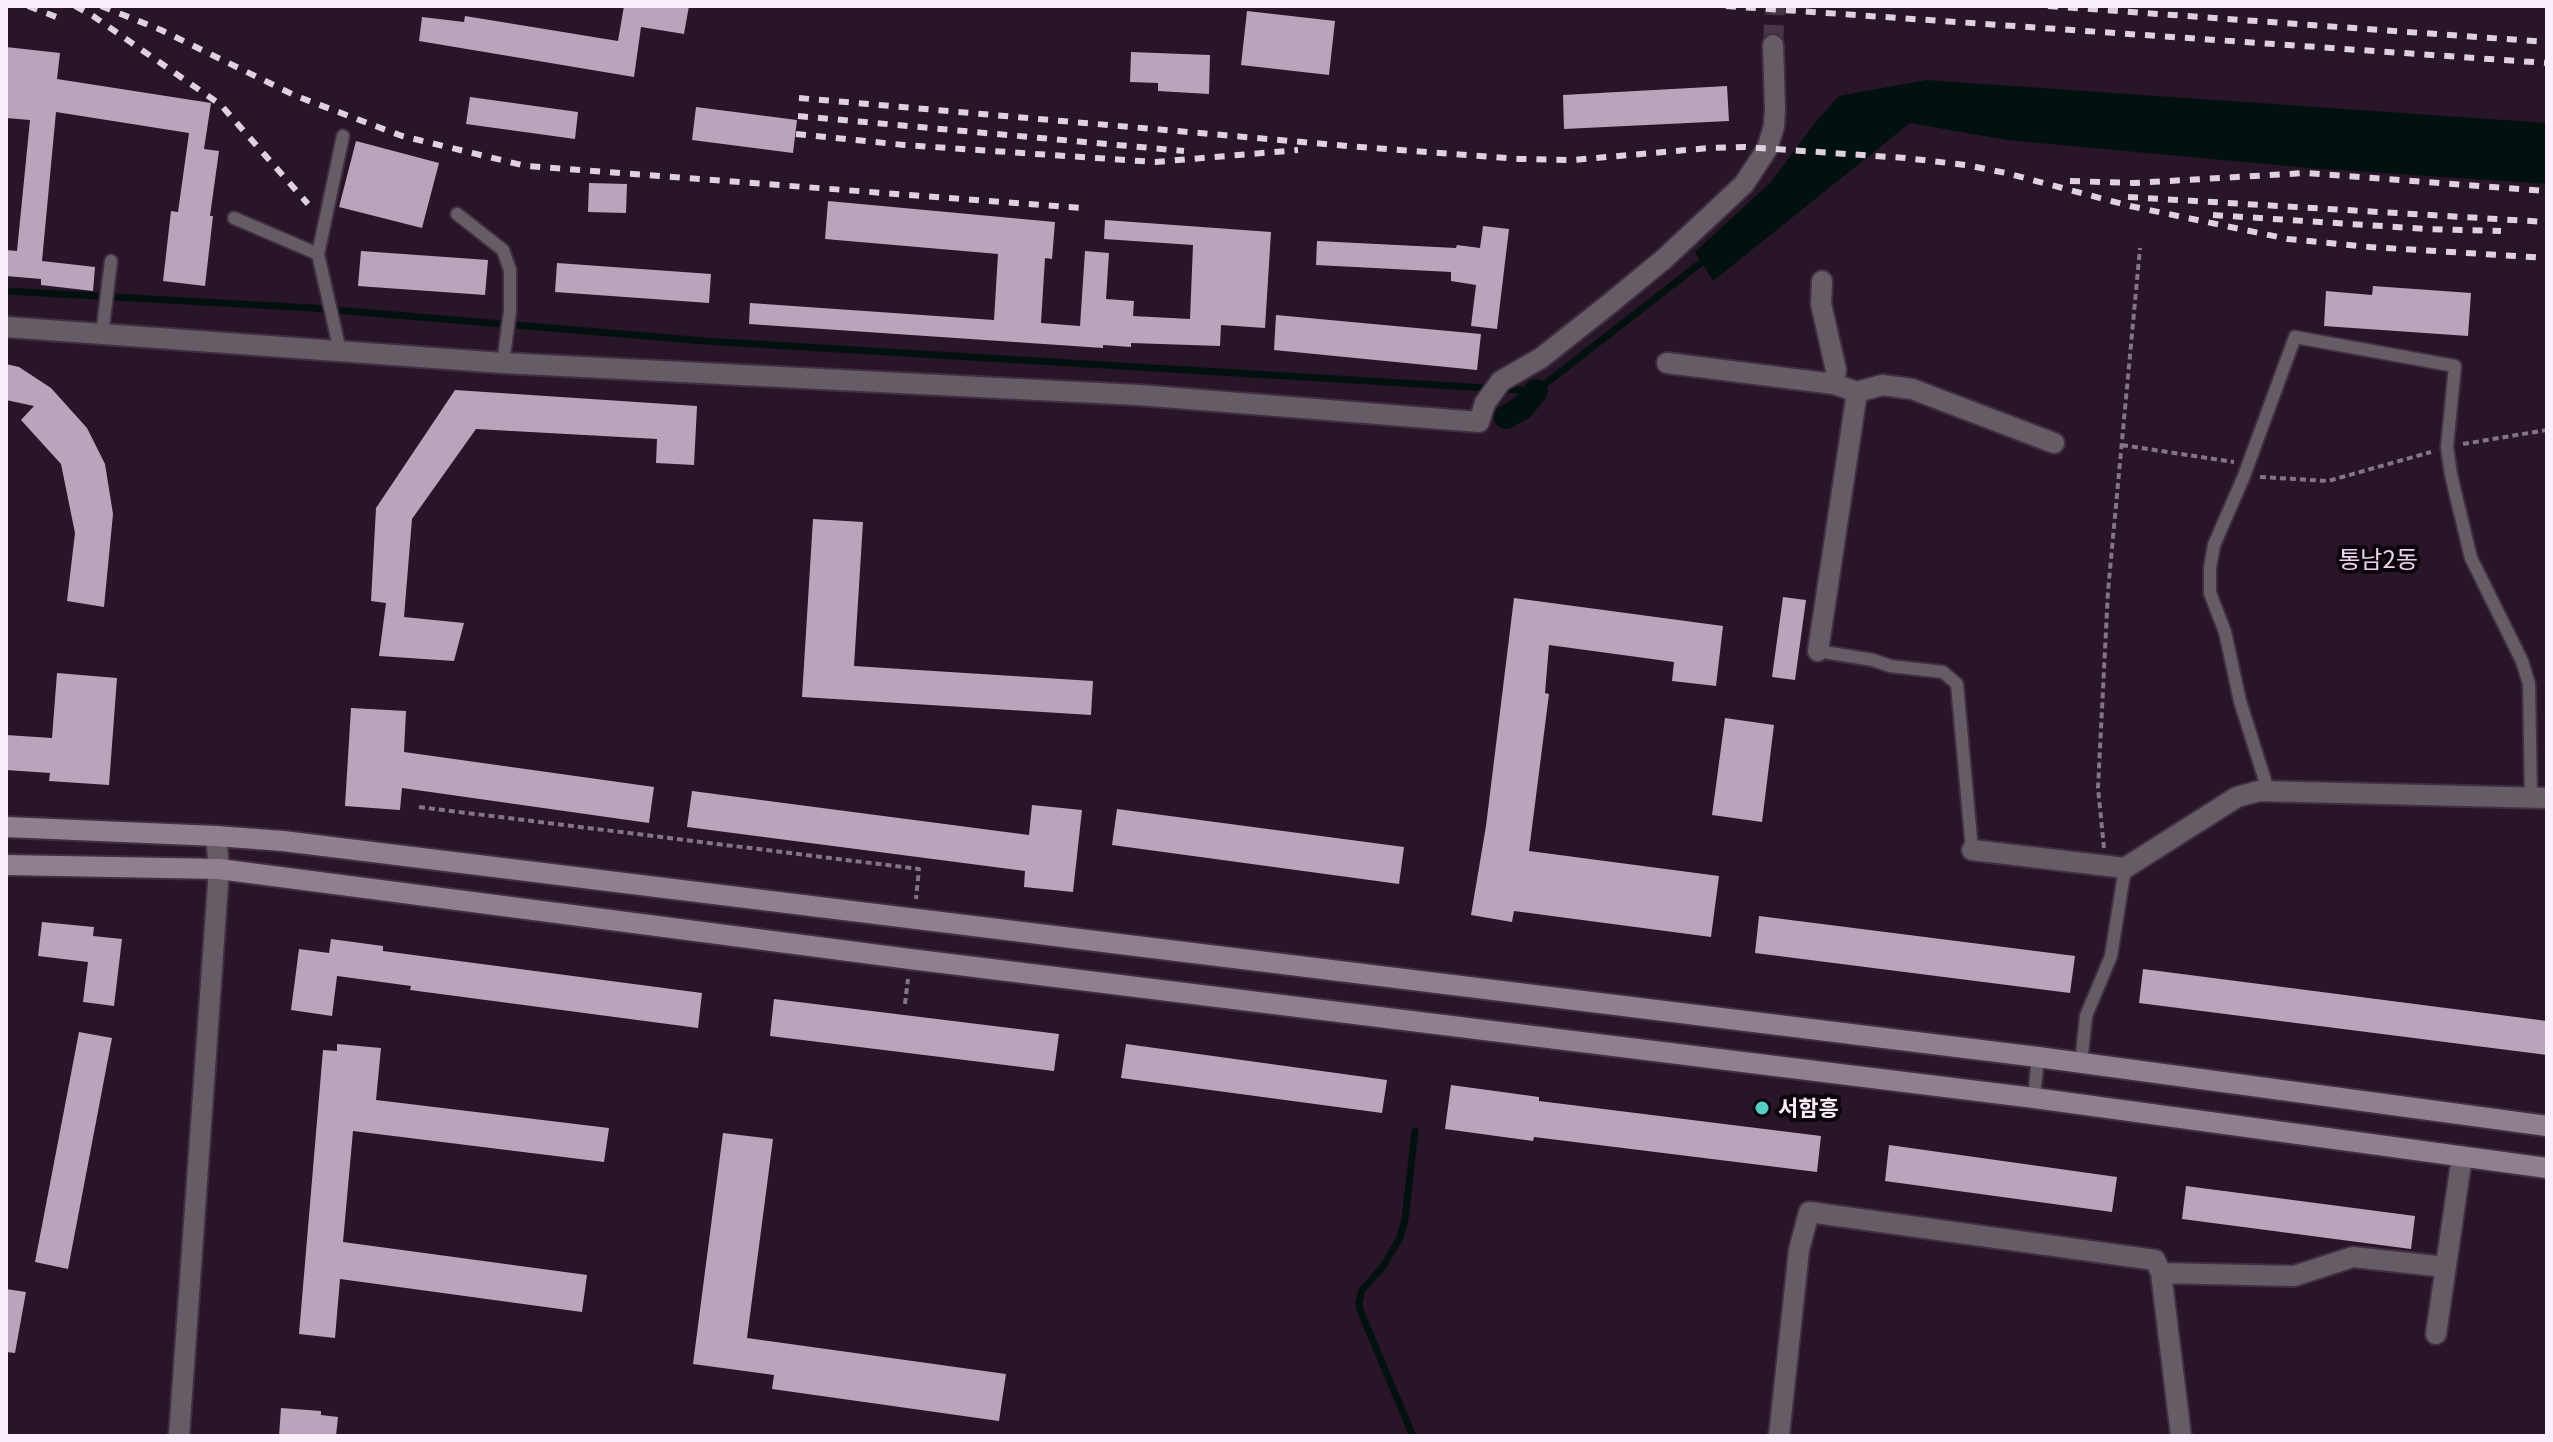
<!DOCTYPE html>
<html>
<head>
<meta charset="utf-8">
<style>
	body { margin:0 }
	#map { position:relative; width:2553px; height:1442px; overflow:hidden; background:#281528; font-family:Georgia,serif }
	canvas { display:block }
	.frame { position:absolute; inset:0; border:8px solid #fbeefb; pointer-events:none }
</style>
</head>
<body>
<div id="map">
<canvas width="2553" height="1442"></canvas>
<div class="frame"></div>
</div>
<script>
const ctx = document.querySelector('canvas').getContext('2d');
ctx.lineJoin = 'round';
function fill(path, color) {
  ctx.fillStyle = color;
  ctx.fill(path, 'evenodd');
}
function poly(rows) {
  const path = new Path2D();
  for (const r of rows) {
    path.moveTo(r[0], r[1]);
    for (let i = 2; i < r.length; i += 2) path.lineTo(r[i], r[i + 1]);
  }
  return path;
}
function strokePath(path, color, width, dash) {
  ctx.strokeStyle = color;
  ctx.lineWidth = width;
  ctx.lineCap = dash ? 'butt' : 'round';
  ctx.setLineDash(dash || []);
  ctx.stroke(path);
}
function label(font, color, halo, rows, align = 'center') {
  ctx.font = font + ' Georgia,"Noto Sans KR",serif';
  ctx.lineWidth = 8;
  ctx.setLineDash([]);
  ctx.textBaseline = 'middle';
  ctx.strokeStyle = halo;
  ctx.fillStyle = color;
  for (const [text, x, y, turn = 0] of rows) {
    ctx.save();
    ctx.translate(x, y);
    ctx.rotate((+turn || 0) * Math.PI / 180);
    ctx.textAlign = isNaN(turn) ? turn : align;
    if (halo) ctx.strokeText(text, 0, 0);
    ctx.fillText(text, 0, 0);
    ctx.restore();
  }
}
const water = poly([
	[1926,80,2547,123,2547,184,2309,168,2007,140,1910,123,1713,281,1695,252,1771,182,1814,124,1839,96]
]);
const stream = poly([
	[6,291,312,308,705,341,1536,391,1707,258],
	[1413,1436,1360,1310,1359,1302,1362,1290,1382,1268,1400,1238,1405,1219,1415,1131]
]);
const canal = poly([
	[1506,417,1522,408,1536,391]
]);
const building = poly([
	[624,6,689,6,684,34,641,27,634,77,419,41,422,17,464,22,465,16,618,41],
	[1247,11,1335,21,1329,75,1241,65],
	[6,47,60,53,57,79,211,103,204,149,219,151,210,216,213,216,205,286,163,281,171,211,178,212,189,133,56,112,42,261,95,267,93,291,41,285,41,279,6,276,6,250,17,251,30,120,6,118],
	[1131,52,1210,55,1209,94,1158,91,1158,83,1130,82],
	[1727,86,1729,121,1564,129,1563,95],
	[470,97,578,112,575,139,466,124],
	[696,107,797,120,793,153,692,140],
	[356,141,439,163,422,228,339,207],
	[589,183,627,184,626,213,588,212],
	[828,201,1055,222,1052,259,1045,258,1041,323,1080,326,1085,251,1109,253,1106,299,1134,301,1133,316,1190,319,1193,245,1104,239,1105,220,1271,232,1265,328,1221,325,1220,346,1131,343,1131,347,1103,345,1103,348,749,324,750,303,994,320,998,254,825,239],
	[1483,226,1509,229,1497,329,1471,326,1476,285,1451,281,1451,272,1316,265,1317,241,1456,248,1457,245,1480,248],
	[361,251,488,260,485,295,358,286],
	[557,263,711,274,709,303,555,292],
	[2373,286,2471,293,2468,336,2324,326,2326,291,2372,295],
	[1276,315,1481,334,1477,370,1274,350],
	[6,364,19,367,51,388,87,428,105,464,113,514,104,607,67,601,75,533,61,464,21,420,34,406,6,400],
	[455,390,697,406,694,465,656,463,657,439,476,429,412,519,404,617,464,623,454,661,379,656,386,603,371,601,376,508],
	[813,519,863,522,854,666,1093,681,1091,715,802,697],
	[1783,597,1806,600,1795,680,1772,677],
	[1514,598,1723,626,1716,686,1672,681,1674,662,1549,645,1545,693,1549,694,1529,851,1719,876,1711,937,1514,911,1512,922,1471,915,1486,826],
	[57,673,117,678,109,785,49,781,50,773,6,770,6,735,52,738],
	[351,708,406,711,404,752,654,787,649,823,402,788,400,810,345,806],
	[1725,718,1774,725,1762,822,1712,815],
	[692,791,1029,835,1032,805,1082,810,1073,892,1024,887,1025,871,687,827],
	[1117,809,1404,847,1399,884,1112,845],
	[1759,916,2075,956,2070,993,1755,953],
	[42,922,94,927,93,936,122,939,114,1006,83,1002,88,962,38,956],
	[331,939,383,946,383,951,702,993,698,1028,410,990,411,986,337,976,332,1016,291,1010,299,949,329,953],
	[2143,969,2547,1021,2547,1055,2139,1003],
	[774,999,1059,1034,1054,1071,770,1036],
	[79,1032,112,1038,68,1269,35,1262],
	[337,1044,381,1048,376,1100,609,1128,604,1162,353,1131,343,1242,587,1275,582,1312,340,1279,335,1338,299,1334,323,1050,337,1051],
	[1126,1044,1387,1080,1382,1113,1121,1078],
	[1451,1085,1539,1097,1539,1101,1821,1136,1817,1172,1534,1137,1533,1141,1445,1129],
	[723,1133,773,1139,747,1338,1006,1374,999,1421,772,1389,774,1375,693,1364],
	[1889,1145,2117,1177,2112,1212,1885,1181],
	[2186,1186,2415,1216,2411,1249,2182,1219],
	[6,1289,26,1292,15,1353,6,1352],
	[281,1408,321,1411,321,1415,338,1417,336,1436,279,1436]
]);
const streetTunnel = poly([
	[1773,45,1775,6]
]);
const path = poly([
	[2463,444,2547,430],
	[2122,445,2234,462],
	[2260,477,2328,481,2431,452],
	[419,807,919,869,916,899],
	[2104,848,2098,788,2108,591,2140,248],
	[905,1004,908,979]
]);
const lane = poly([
	[457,214,503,250,510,270,510,311,503,363],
	[234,218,318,254],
	[102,335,111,261],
	[340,351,318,254,343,136],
	[1818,651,1873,660,1890,666,1943,672,1957,684,1972,850],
	[2268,790,2240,701,2225,632,2210,593,2210,568,2214,545,2244,476,2295,337,2455,366,2447,447,2451,475,2471,558,2522,661,2529,684,2531,798],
	[2081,1063,2086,1016,2111,956,2125,868],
	[2034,1098,2038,1057]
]);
const street = poly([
	[1822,281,1821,304,1836,370,1834,384],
	[6,327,503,363,1138,395,1479,422,1485,403,1501,381,1541,358,1608,305,1664,259,1744,184,1767,149,1774,126,1775,108,1773,45],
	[1667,363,1834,384,1857,392,1882,385,1912,389,2054,443],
	[1818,651,1857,392],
	[1972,850,2125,868,2237,797,2259,791,2547,798],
	[2161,1273,2181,1436],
	[2436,1334,2462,1156],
	[179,1436,219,869,216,836],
	[1779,1436,1799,1250,1809,1212,2155,1260,2161,1273,2294,1276,2353,1257,2445,1267]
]);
const secondary = poly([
	[6,827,216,836,283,841,2038,1057,2547,1126],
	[6,865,219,869,910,959,2034,1098,2547,1168]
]);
const rail = poly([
	[28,6,59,18],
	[75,6,93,16,221,105,308,204],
	[101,6,161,30,296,96,402,136,526,166,1083,208],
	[1726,6,2547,63],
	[2048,6,2547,42],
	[799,98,1348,146,1520,159,1573,160,1709,148,1745,147,1905,158,1966,165,2006,173,2130,206,2288,239,2370,247,2547,258],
	[798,116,1184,151],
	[796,134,904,145,1155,162,1298,150],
	[2070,181,2134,183,2305,173,2547,191],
	[2128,197,2547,222],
	[2213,215,2427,229,2501,231]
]);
const markers = [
	[1762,1108,8,"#55cec6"]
];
const poiNames = [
	["서함흥",1778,1108]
];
const neighbourhoodNames = [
	["통남2동",2378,559]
];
fill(water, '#021110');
strokePath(stream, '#021110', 7);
strokePath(canal, '#021110', 24);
fill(building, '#bca3bc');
strokePath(streetTunnel, '#483648', 20, [20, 10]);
strokePath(lane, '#412f41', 16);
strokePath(street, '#412f41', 24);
strokePath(secondary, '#412f41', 24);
strokePath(path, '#857485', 4, [6, 4]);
strokePath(lane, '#665c66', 12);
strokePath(street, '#665c66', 20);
strokePath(secondary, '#907f8f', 20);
strokePath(rail, '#dfd2df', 6, [10, 10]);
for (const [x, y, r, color] of markers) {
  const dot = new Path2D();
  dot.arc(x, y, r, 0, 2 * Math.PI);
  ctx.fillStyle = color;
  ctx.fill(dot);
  strokePath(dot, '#0c050c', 3);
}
label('bold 22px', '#fbeefb', '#0c050c', poiNames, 'left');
label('24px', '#eed3ee', '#0c050c', neighbourhoodNames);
</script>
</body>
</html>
